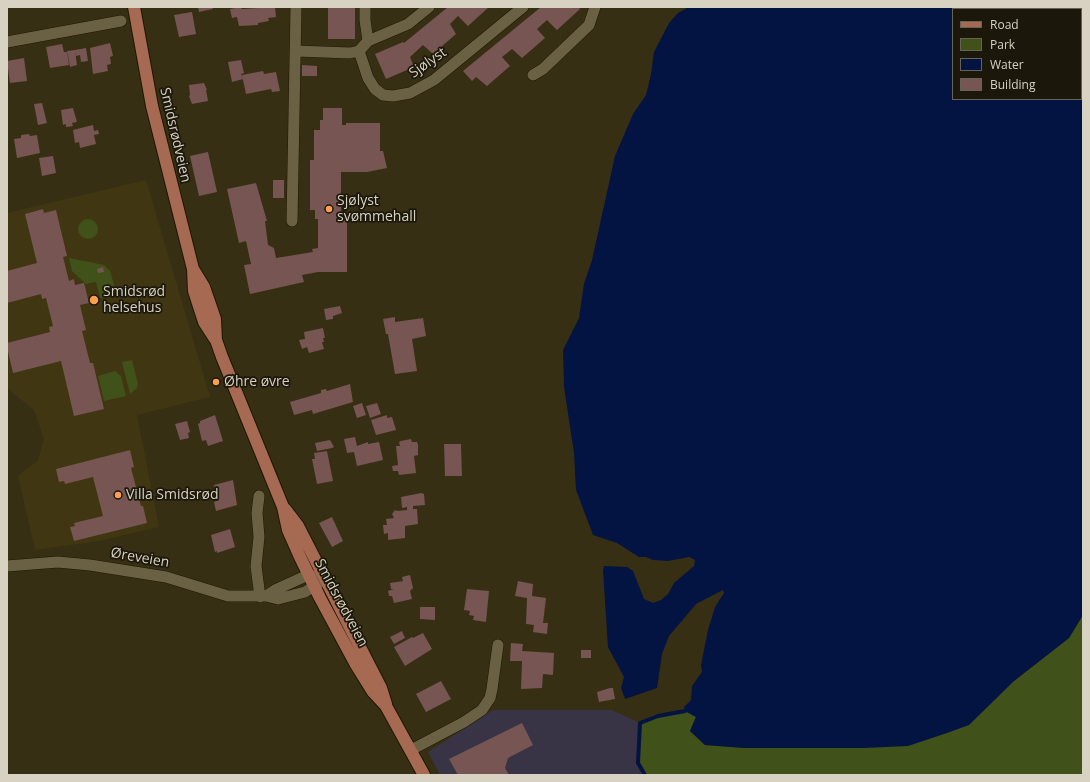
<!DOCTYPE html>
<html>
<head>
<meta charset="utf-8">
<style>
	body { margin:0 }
	#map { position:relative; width:1090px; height:782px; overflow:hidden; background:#372f13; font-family:"Open Sans",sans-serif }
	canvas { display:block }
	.frame { position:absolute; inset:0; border:8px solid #d7d2c2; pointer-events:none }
	.legend { position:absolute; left:952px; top:8px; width:130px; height:92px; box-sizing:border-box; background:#1b170b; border:1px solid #666254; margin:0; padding:5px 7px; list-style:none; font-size:12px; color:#d7d2c2 }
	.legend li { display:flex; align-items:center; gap:8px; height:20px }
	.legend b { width:20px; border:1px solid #666254 }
</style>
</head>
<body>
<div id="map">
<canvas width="1090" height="782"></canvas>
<div class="frame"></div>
<ul class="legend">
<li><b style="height:5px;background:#a66952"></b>Road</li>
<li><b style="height:11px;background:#405119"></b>Park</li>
<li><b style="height:11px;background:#031442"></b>Water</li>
<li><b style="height:11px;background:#765552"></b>Building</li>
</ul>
</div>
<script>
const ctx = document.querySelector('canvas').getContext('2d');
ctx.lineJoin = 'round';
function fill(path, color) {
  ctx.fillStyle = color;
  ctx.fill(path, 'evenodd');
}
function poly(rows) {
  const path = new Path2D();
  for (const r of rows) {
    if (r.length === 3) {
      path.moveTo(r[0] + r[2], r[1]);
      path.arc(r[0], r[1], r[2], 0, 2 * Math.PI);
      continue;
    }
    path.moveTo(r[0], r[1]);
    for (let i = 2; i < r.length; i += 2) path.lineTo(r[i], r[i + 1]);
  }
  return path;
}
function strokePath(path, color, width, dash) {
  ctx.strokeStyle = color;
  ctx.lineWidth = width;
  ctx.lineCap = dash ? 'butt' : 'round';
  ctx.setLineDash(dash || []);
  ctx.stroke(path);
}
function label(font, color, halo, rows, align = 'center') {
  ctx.font = font + ' "Open Sans",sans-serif';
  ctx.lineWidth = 3.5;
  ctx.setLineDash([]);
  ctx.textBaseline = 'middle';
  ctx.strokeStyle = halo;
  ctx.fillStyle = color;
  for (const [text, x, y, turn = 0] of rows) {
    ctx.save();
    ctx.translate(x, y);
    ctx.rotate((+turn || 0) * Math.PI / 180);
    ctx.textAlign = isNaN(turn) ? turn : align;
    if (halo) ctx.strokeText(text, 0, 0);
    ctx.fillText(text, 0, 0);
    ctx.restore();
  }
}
const industrial = poly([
	[493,710,612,710,640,723,638,763,645,775,440,775,428,752]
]);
const built = poly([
	[146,180,210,397,137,415,159,527,99,541,35,550,18,476,38,460,44,439,34,410,7,388,7,213]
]);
const green = poly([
	[88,229,10],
	[69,258,104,265,110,271,117,295,100,298,96,282,86,284,72,271],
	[132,360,138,384,137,388,130,394,122,362],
	[115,371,121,376,126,396,104,401,98,376],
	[1083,615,1083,775,645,775,638,763,640,723,658,716,685,711,696,717,690,731,705,745,745,748,1014,681,1069,638]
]);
const water = poly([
	[689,7,1083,7,1083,615,1069,638,1014,681,969,725,947,733,908,746,864,748,745,748,705,745,690,731,696,717,685,711,684,707,691,700,692,686,702,672,701,665,708,630,715,607,724,593,723,590,696,604,669,636,662,654,657,688,625,699,621,688,624,677,608,647,603,571,604,566,627,567,633,571,644,599,653,603,661,600,668,594,674,583,694,566,695,560,689,557,668,561,653,560,646,557,639,557,617,543,593,535,576,490,574,453,564,387,563,350,579,318,584,284,592,260,615,156,633,114,646,95,651,74,654,52,669,23,678,13],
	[953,9,1081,9,1081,99,953,99]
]);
const stream = poly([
	[645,775,638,763,640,723,658,716,685,711]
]);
const building = poly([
	[198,7,212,7,213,9,199,12],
	[240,7,242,9,275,7,276,17,268,18,269,21,258,23,258,25,239,26,237,17,232,18,230,9],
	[328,7,355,7,355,39,328,39],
	[448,7,489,7,468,26,458,16,450,24,456,34,433,54,423,45,410,57,414,67,386,79,375,54,403,42,404,43],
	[541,7,578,7,580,9,557,30,547,20,537,29,545,38,522,58,512,49,502,57,510,66,487,86,476,77,472,81,463,71],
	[192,12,196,34,179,37,174,15],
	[110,43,113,56,110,57,111,64,107,65,108,71,93,74,90,48],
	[62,44,64,52,67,52,69,65,50,68,46,47],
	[86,48,88,61,81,62,80,55,76,56,75,50],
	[75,50,77,65,70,67,67,51],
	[24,58,27,81,10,83,7,61],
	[241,60,244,73,241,74,243,79,232,82,228,62],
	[302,65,317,66,317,76,302,76],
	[263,71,264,74,276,72,280,91,272,92,271,89,246,94,242,75],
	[204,83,207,90,206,90,208,101,192,104,189,96,190,95,189,85],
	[42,103,47,123,38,125,34,104],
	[73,108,77,122,72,123,73,126,66,127,66,124,63,125,61,110],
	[323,108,342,108,342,125,346,125,346,123,380,123,380,151,383,151,387,168,367,172,341,172,341,218,347,218,347,272,318,272,302,275,304,282,250,294,244,265,251,264,246,241,239,243,227,189,256,183,267,221,265,221,268,245,274,248,276,258,313,252,312,249,318,248,318,219,315,219,315,210,310,210,310,160,314,160,314,130,320,130,320,120,323,120],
	[93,125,94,131,98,130,99,134,94,135,96,144,80,148,79,142,75,143,73,130],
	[29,134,30,136,37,135,40,153,17,158,14,139,21,138,21,135],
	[208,152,217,192,199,196,190,156],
	[53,156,56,173,42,176,39,158],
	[273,180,284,180,284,198,273,198],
	[43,209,44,213,56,210,67,256,63,257,69,281,74,279,75,285,84,283,89,303,80,305,86,330,82,331,90,363,93,363,104,409,74,416,61,361,13,373,7,347,7,343,50,332,49,327,53,326,46,298,42,299,41,294,7,303,7,271,37,263,25,214],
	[103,267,104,272,98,273,97,269],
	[340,306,342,313,333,316,333,319,326,320,324,309],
	[395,317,395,322,423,318,426,336,412,339,417,371,395,374,388,334,386,334,383,319],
	[323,328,325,338,323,338,324,342,322,342,324,349,309,353,307,347,302,349,299,340,305,339,304,332],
	[350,384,353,402,313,414,312,410,294,415,290,402,321,393,321,390,326,389,327,391],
	[362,403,366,415,357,418,353,406],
	[377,403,381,414,370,418,366,406],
	[215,415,223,441,208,446,206,440,202,441,198,424,200,423,200,421],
	[387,415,387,418,392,417,396,430,376,435,371,420],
	[187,421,190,432,188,433,189,438,180,440,175,424],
	[355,437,357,446,368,442,368,444,379,442,383,460,357,466,354,452,347,453,344,439],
	[411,439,412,442,417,442,418,445,418,455,414,456,416,473,399,475,398,471,393,471,392,466,398,465,396,446,400,446,399,442,401,441],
	[330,440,334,447,332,448,317,451,315,443],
	[444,444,461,444,462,476,445,476],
	[130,450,134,467,131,468,141,506,143,506,147,523,74,541,70,527,75,526,74,523,103,516,93,477,65,484,64,481,59,482,56,469],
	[327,451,333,481,317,484,312,459,315,459,314,453],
	[233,480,237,505,216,511,214,502,218,500,214,485],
	[421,493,424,494,425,505,413,506,413,509,417,509,418,524,405,526,405,538,388,540,388,533,384,534,383,525,387,525,386,519,394,518,392,514,395,510,397,511,407,510,407,507,402,508,401,497],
	[332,517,343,541,332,547,319,523],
	[230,529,235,547,217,553,217,551,215,552,211,535],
	[410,575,413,588,410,591,412,599,394,603,392,596,389,596,388,591,394,589,391,589,390,583,403,581,402,577],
	[518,581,533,584,532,596,546,598,543,623,548,623,547,634,533,632,534,625,526,624,527,598,515,596],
	[467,589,489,591,486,622,473,620,474,616,469,615,470,611,464,610],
	[420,607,435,607,435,620,420,619],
	[402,631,405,638,394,644,390,637],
	[423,633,432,649,405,666,394,647,412,637,413,638],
	[511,643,523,644,522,651,554,653,553,675,543,674,542,688,521,689,522,661,510,661],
	[581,650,591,650,591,658,581,658],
	[441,681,451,699,426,712,416,694],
	[610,688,613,688,615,699,599,702,597,692],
	[522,723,533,745,508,758,505,768,509,775,458,775,449,759]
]);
const minor = poly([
	[365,7,365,20,368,41],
	[7,42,121,21],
	[296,51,350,53,359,51,368,78,375,89,383,95,393,96,410,93,434,80,523,7],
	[359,51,368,41,408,24,429,7],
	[533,75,543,69,589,25,595,7],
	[292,221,296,7],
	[259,496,257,513,259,537,256,566,260,597],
	[7,566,58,562,90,565,166,577,228,596,266,596,278,599,305,592,322,581],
	[266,596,275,590,308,575,318,577],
	[411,750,464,722,482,710,490,698,492,689,498,645]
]);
const primary = poly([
	[134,7,152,106,193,269,194,291,204,322,215,339],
	[193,269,204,287,215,319,216,340,222,357,283,507,288,530,300,557,320,598,355,663,373,692,386,706,424,775],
	[285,509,298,526,381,688,386,704]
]);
const markers = [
	[329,209,4,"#fc9e52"],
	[94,300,5,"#fc9e52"],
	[216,382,4,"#fc9e52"],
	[118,495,4,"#fc9e52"]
];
const streetNames = [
	["Sjølyst",428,63,-35],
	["Smidsrødveien",175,135,77],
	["Øreveien",140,558,10],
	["Smidsrødveien",341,603,62]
];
const poiNames = [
	["Sjølyst",337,201],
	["svømmehall",337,217],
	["Smidsrød",103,292],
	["helsehus",103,308],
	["Øhre øvre",224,382],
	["Villa Smidsrød",126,495]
];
fill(industrial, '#383445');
fill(built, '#413612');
fill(green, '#405119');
fill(water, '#031442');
strokePath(stream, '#031442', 4);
fill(building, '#765552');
strokePath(minor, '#1e1700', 12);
strokePath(primary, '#1e1700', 14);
strokePath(minor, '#6a6144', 11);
strokePath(primary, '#a66952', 12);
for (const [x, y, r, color] of markers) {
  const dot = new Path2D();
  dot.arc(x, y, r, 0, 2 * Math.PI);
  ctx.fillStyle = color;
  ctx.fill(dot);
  strokePath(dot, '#1b170b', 1.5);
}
label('14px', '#d7d2c2', '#1b170b', streetNames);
label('14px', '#d7d2c2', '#1b170b', poiNames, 'left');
</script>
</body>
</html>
